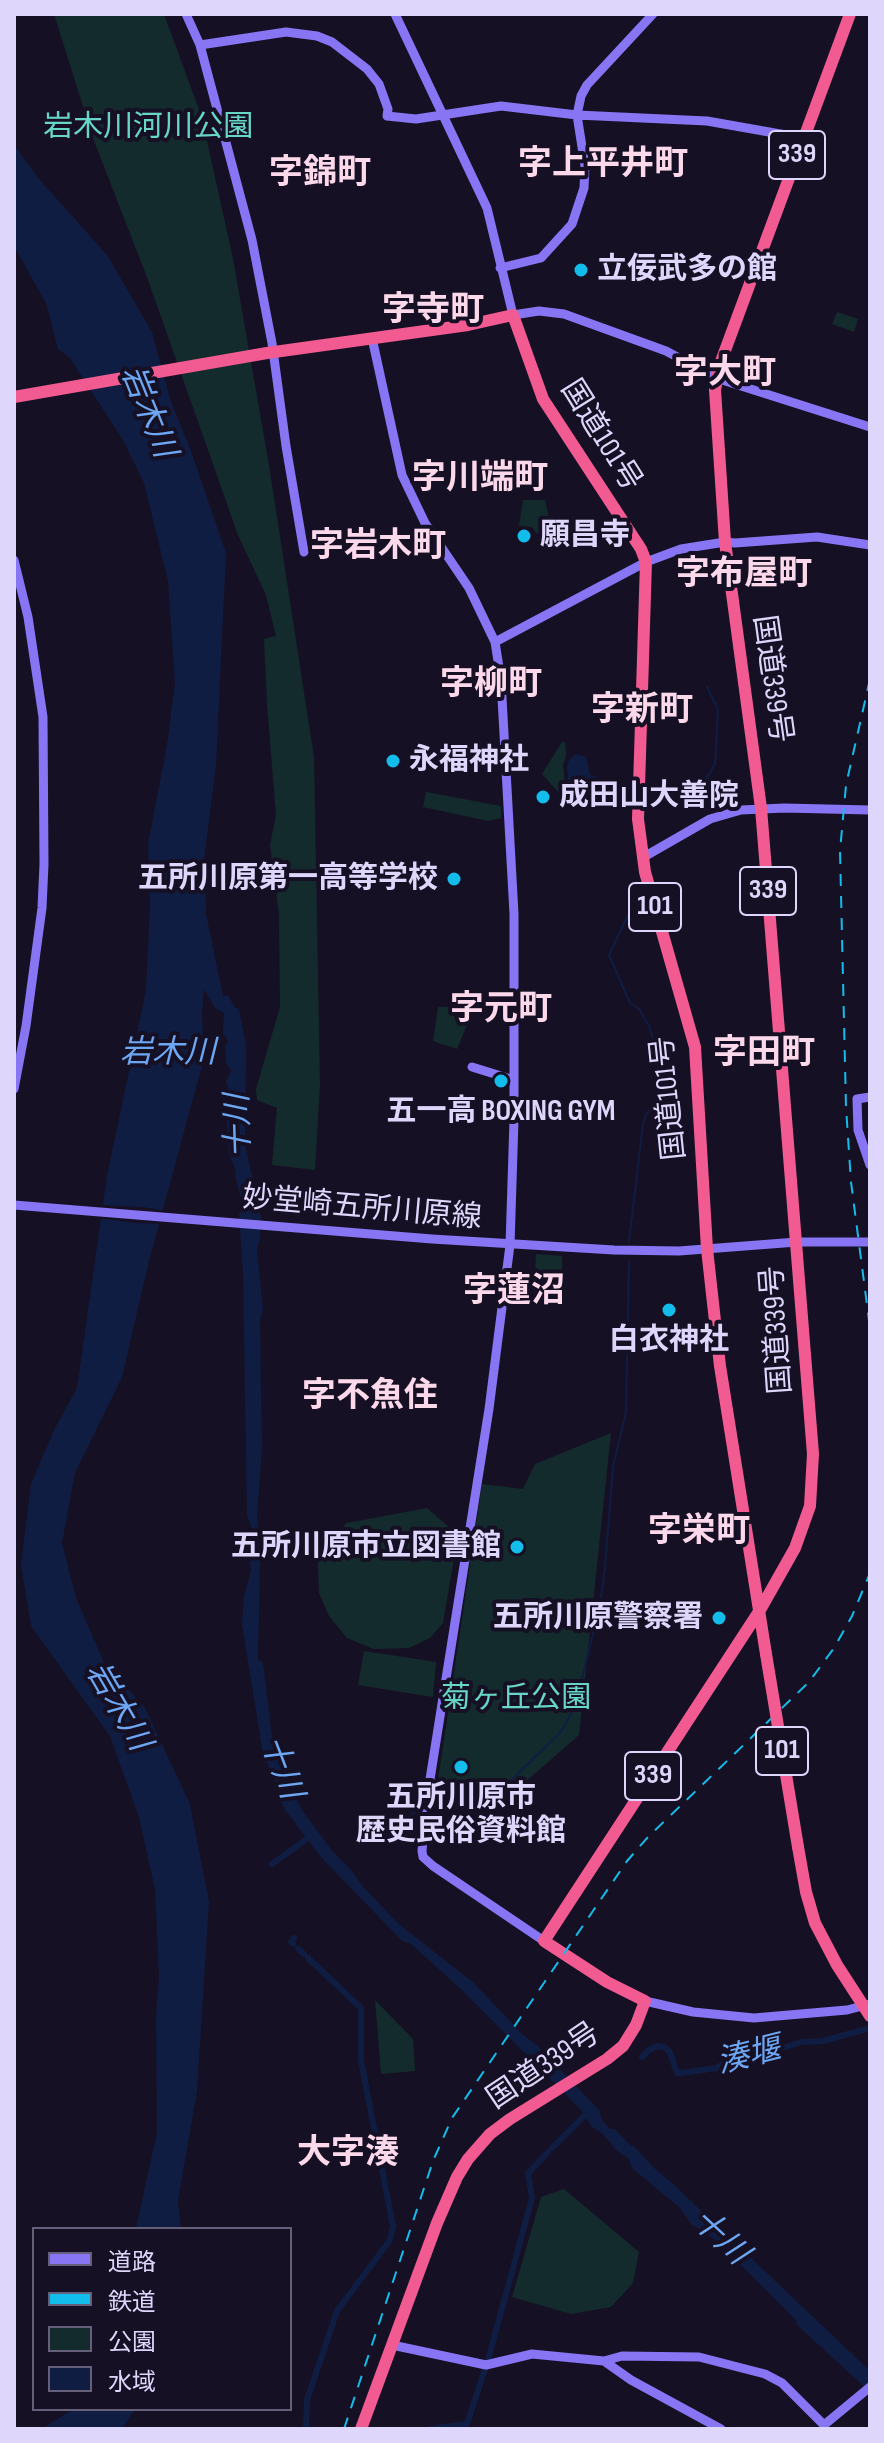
<!DOCTYPE html>
<html>
<head>
<meta charset="utf-8">
<style>
	body { margin:0 }
	#map { position:relative; width:884px; height:2443px; overflow:hidden; background:#161024; font-family:"Sofia Sans Condensed","Noto Sans JP",sans-serif }
	canvas { display:block }
	.frame { position:absolute; inset:0; border:16px solid #dfd6fc; pointer-events:none }
	.legend { position:absolute; left:32px; top:2227px; width:260px; height:184px; box-sizing:border-box; background:#161024; border:2px solid #665f7a; margin:0; padding:10px 14px; list-style:none; font-size:24px; color:#dfd6fc }
	.legend li { display:flex; align-items:center; gap:16px; height:40px }
	.legend b { width:40px; border:2px solid #665f7a }
</style>
</head>
<body>
<div id="map">
<canvas width="884" height="2443"></canvas>
<div class="frame"></div>
<ul class="legend">
<li><b style="height:10px;background:#8775f4"></b>道路</li>
<li><b style="height:10px;background:#13bdeb"></b>鉄道</li>
<li><b style="height:22px;background:#142b2d"></b>公園</li>
<li><b style="height:22px;background:#101d43"></b>水域</li>
</ul>
</div>
<script>
const ctx = document.querySelector('canvas').getContext('2d');
ctx.lineJoin = 'round';
function fill(path, color) {
  ctx.fillStyle = color;
  ctx.fill(path, 'evenodd');
}
function poly(rows) {
  const path = new Path2D();
  for (const r of rows) {
    path.moveTo(r[0], r[1]);
    for (let i = 2; i < r.length; i += 2) path.lineTo(r[i], r[i + 1]);
  }
  return path;
}
function strokePath(path, color, width, dash) {
  ctx.strokeStyle = color;
  ctx.lineWidth = width;
  ctx.lineCap = dash ? 'butt' : 'round';
  ctx.setLineDash(dash || []);
  ctx.stroke(path);
}
function label(font, color, halo, rows, align = 'center') {
  ctx.font = font + ' "Sofia Sans Condensed","Noto Sans JP",sans-serif';
  ctx.lineWidth = 8;
  ctx.setLineDash([]);
  ctx.textBaseline = 'middle';
  ctx.strokeStyle = halo;
  ctx.fillStyle = color;
  for (const [text, x, y, turn = 0] of rows) {
    ctx.save();
    ctx.translate(x, y);
    ctx.rotate((+turn || 0) * Math.PI / 180);
    ctx.textAlign = isNaN(turn) ? turn : align;
    if (halo) ctx.strokeText(text, 0, 0);
    ctx.fillText(text, 0, 0);
    ctx.restore();
  }
}
const green = poly([
	[54,14,164,14,202,118,233,259,269,465,314,757,320,1085,315,1170,272,1165,277,1108,257,1100,256,1089,280,1007,279,914,270,845,276,815,267,704,264,639,276,636,266,595,238,535,147,277,94,141],
	[837,312,858,319,854,332,832,324],
	[523,500,545,500,550,523,555,533,542,541,542,534,536,533,532,527,519,526],
	[562,742,565,742,566,756,563,765,567,802,542,774],
	[426,792,501,806,501,818,488,821,423,807],
	[438,1007,463,1007,472,1013,457,1049,433,1041],
	[536,1254,562,1256,563,1293,534,1292],
	[611,1433,579,1735,492,1811,434,1807,482,1484,523,1489,535,1464],
	[427,1508,458,1535,443,1623,430,1638,409,1648,374,1649,347,1638,329,1616,319,1593,318,1563,326,1542,347,1523],
	[364,1651,436,1662,433,1697,358,1685],
	[375,2000,413,2039,415,2071,381,2074],
	[564,2189,639,2252,633,2283,611,2307,571,2314,512,2297,541,2197]
]);
const water = poly([
	[14,145,39,179,107,255,152,332,171,402,190,448,226,553,216,765,204,860,206,914,223,996,228,995,235,1008,239,1009,246,1045,245,1144,261,1218,260,1238,257,1251,263,1310,260,1320,262,1448,257,1515,260,1558,258,1659,263,1663,274,1753,302,1810,333,1852,352,1871,363,1887,400,1925,474,1983,521,2033,539,2047,599,2110,602,2120,610,2129,615,2129,631,2146,634,2146,654,2168,671,2182,870,2371,870,2392,796,2324,797,2321,716,2240,691,2224,680,2208,632,2168,629,2159,616,2150,602,2133,592,2127,582,2111,463,1991,410,1943,402,1941,320,1856,283,1807,279,1790,263,1754,242,1624,244,1596,251,1570,248,1540,253,1532,247,1515,243,1274,239,1214,243,1209,235,1173,236,1171,229,1153,226,1110,229,1091,226,1081,231,1071,226,1063,225,1046,228,1041,223,1033,224,1013,215,1008,204,989,202,1013,204,1058,149,1261,122,1377,75,1473,62,1543,76,1598,106,1667,144,1706,190,1804,209,1902,197,2091,178,2201,181,2229,136,2229,157,2132,156,2017,159,1976,155,1889,139,1817,110,1736,31,1626,21,1565,31,1484,54,1430,77,1388,107,1176,146,991,150,906,148,844,167,745,175,682,168,581,144,483,123,440,70,358,58,349,46,303,14,246],
	[576,754,586,757,590,775,598,777,584,804,575,806,569,792,567,767,569,760],
	[74,2409,135,2409,122,2429,41,2429]
]);
const pier = poly([
	[98,1205,143,1207,166,1211,163,1224,136,1223,97,1218]
]);
const stream = poly([
	[690,806,715,764,718,709,707,687],
	[643,892,628,915,609,955,630,1003,639,1009,649,1026,661,1065,667,1070],
	[629,1241,643,1124,646,1115,665,1087,667,1080],
	[432,1800,450,1794,494,1792,504,1787,560,1733,575,1707,600,1605,605,1568,613,1467,626,1412,629,1262],
	[392,1834,423,1804]
]);
const canal = poly([
	[272,1864,311,1836],
	[293,1944,291,1942,294,1938],
	[298,1949,304,1954],
	[642,2057,649,2050,658,2046,664,2047,670,2052,677,2073,681,2073,717,2068,730,2059,765,2054,801,2042,823,2041,870,2028],
	[552,2148,589,2111],
	[488,2360,532,2198,528,2173,548,2152],
	[306,2429,307,2400,337,2311,390,2240,393,2226,361,2061,361,2008,308,1958],
	[429,2429,467,2424,485,2369]
]);
const secondary = poly([
	[186,14,200,45,252,240,272,343,286,446,304,552],
	[395,14,487,208,513,315,539,311,564,314,666,351,716,378,870,427],
	[200,45,286,32,317,36,332,42,367,69,379,84,388,109,387,116,416,119,501,106,577,115,707,121,803,138],
	[500,268,541,258,572,224,584,188,585,166,577,115,581,96,587,85,653,14],
	[372,338,402,475,425,523,469,588,495,642,501,680,514,914,514,1120,510,1245,489,1409,427,1798,422,1851,423,1857,433,1866,544,1941],
	[14,560,28,617,43,717,44,864,42,908,26,1026,14,1089],
	[495,642,646,562,681,549,725,542,735,543,817,537,870,545],
	[642,858,710,819,741,810,784,808,870,810],
	[472,1067,514,1080],
	[870,1097,857,1099,858,1130,870,1165],
	[14,1205,432,1239,614,1250,679,1251,797,1242,870,1242],
	[645,2001,693,2012,754,2018,847,2010,870,2004],
	[392,2345,486,2365,532,2354,604,2361,622,2356,699,2357,765,2374,782,2383,824,2425,870,2387],
	[604,2361,631,2380,721,2429]
]);
const highway = poly([
	[14,397,267,353,468,325,513,315,543,399,641,549,646,562,638,819,645,872,695,1047,707,1249,720,1366,766,1654],
	[798,1847,806,1892,815,1923,837,1965,870,2016],
	[361,2429,437,2223,457,2177,468,2159,490,2134,510,2119,607,2059,623,2046,636,2025,645,2001,607,1982,544,1941,760,1610,795,1548,810,1506,813,1454,761,808,725,542,715,390,720,364,850,14]
]);
const rail = poly([
	[870,679,846,785,840,851,846,1107,851,1182,870,1328],
	[344,2429,433,2161,452,2118,627,1861,648,1837,809,1682,834,1648,852,1616,870,1573]
]);
const highwayBridge = poly([
	[766,1654,798,1847]
]);
const markers = [
	[581,270,8,"#13bdeb"],
	[524,536,8,"#13bdeb"],
	[393,761,8,"#13bdeb"],
	[543,797,8,"#13bdeb"],
	[454,879,8,"#13bdeb"],
	[501,1081,8,"#13bdeb"],
	[669,1310,8,"#13bdeb"],
	[517,1547,8,"#13bdeb"],
	[719,1618,8,"#13bdeb"],
	[461,1767,8,"#13bdeb"]
];
const shields = [
	[797,155,56],
	[768,891,56],
	[655,907,52],
	[782,1751,52],
	[653,1776,56]
];
const shieldNames = [
	["339",797,155],
	["339",768,891],
	["101",655,907],
	["101",782,1751],
	["339",653,1776]
];
const parkNames = [
	["岩木川河川公園",148,128],
	["菊ヶ丘公園",516,1699]
];
const poiNames = [
	["立佞武多の館",597,270],
	["願昌寺",540,536],
	["永福神社",409,761],
	["成田山大善院",559,797],
	["五所川原第一高等学校",438,879,"right"],
	["五一高 BOXING GYM",501,1112,"center"],
	["白衣神社",669,1341,"center"],
	["五所川原市立図書館",501,1547,"right"],
	["五所川原警察署",703,1618,"right"],
	["五所川原市",461,1798,"center"],
	["歴史民俗資料館",461,1832,"center"]
];
const streetNames = [
	["国道101号",600,436,58],
	["国道339号",771,679,82],
	["国道101号",670,1098,-96],
	["妙堂崎五所川原線",362,1209,5],
	["国道339号",778,1330,-94],
	["国道339号",544,2067,-34]
];
const waterNames = [
	["岩木川",147,412,68],
	["岩木川",168,1054],
	["十川",240,1126,-92],
	["岩木川",117,1707,60],
	["十川",280,1768,69],
	["湊堰",749,2057,-14],
	["十川",719,2238,43]
];
const quarterNames = [
	["字上平井町",603,165],
	["字錦町",320,174],
	["字寺町",433,311],
	["字大町",725,374],
	["字川端町",480,479],
	["字岩木町",378,547],
	["字布屋町",744,575],
	["字柳町",491,685],
	["字新町",642,711],
	["字元町",501,1010],
	["字田町",764,1054],
	["字蓮沼",514,1292],
	["字不魚住",370,1397],
	["字栄町",699,1532],
	["大字湊",348,2154]
];
fill(green, '#142b2d');
fill(water, '#101d43');
fill(pier, '#161024');
strokePath(stream, '#101d43', 2);
strokePath(canal, '#101d43', 6);
strokePath(secondary, '#8775f4', 9);
strokePath(highway, '#f25b92', 12);
strokePath(rail, '#13bdeb', 2, [12, 10]);
strokePath(highwayBridge, '#f25b92', 12);
for (const [x, y, r, color] of markers) {
  const dot = new Path2D();
  dot.arc(x, y, r, 0, 2 * Math.PI);
  ctx.fillStyle = color;
  ctx.fill(dot);
  strokePath(dot, '#161024', 3);
}
for (const [x, y, w] of shields) {
  const box = new Path2D();
  box.roundRect(x - w / 2, y - 24, w, 48, 6);
  ctx.fillStyle = '#161024';
  ctx.fill(box);
  strokePath(box, '#dfd6fc', 2);
}
label('bold 28px', '#dfd6fc', null, shieldNames);
label('30px', '#68d6c7', '#161024', parkNames);
label('bold 30px', '#dfd6fc', '#161024', poiNames, 'left');
label('30px', '#dfd6fc', '#161024', streetNames);
label('italic 32px', '#6da6f3', '#161024', waterNames);
label('bold 34px', '#fcd8eb', '#161024', quarterNames);
</script>
</body>
</html>
